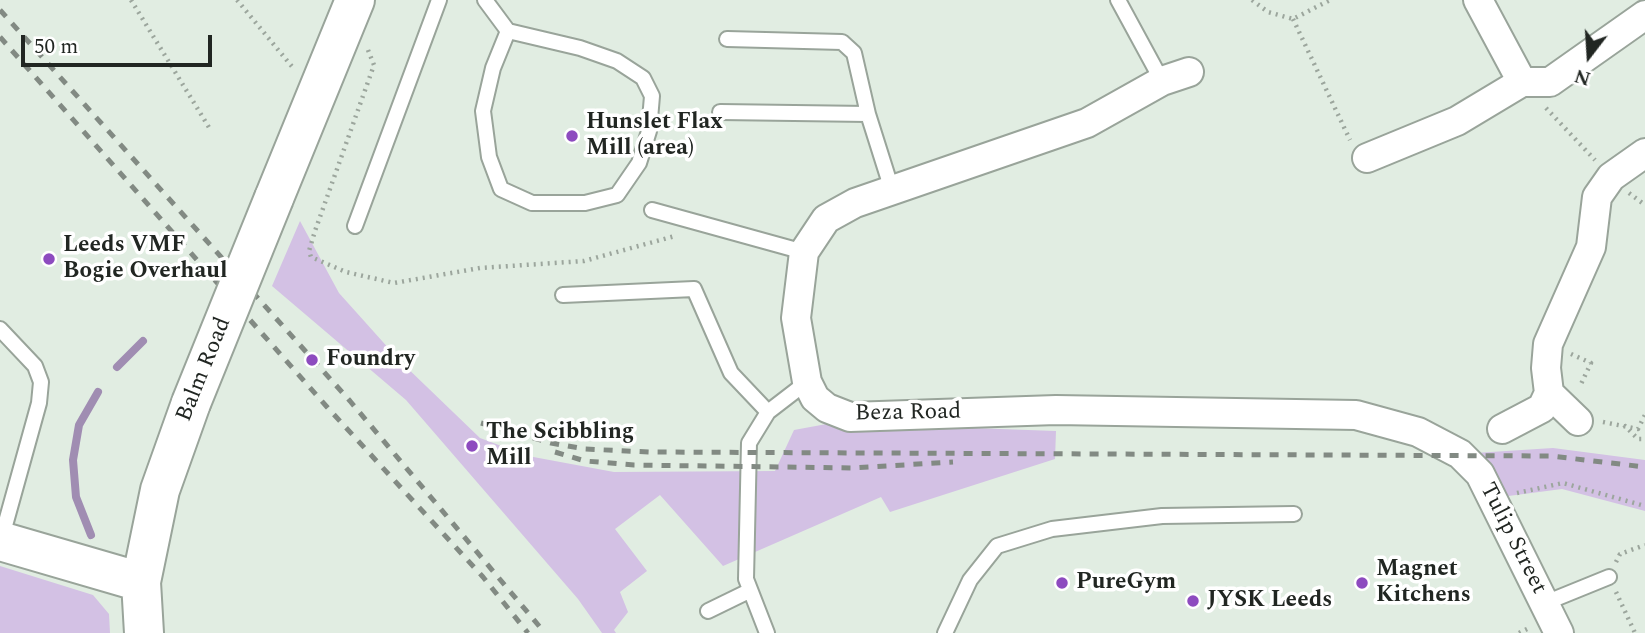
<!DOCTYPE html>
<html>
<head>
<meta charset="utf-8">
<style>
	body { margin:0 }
	#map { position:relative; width:1645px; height:633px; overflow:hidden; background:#e1ede2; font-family:Spectral,serif }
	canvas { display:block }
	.north { position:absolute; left:1554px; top:21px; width:70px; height:70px; -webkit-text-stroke:5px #fff; paint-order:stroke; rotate:197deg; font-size:19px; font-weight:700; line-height:28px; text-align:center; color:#212622 }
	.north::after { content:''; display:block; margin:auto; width:24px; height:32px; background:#212622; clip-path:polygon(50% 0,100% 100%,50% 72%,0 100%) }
	.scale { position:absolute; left:21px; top:35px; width:191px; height:32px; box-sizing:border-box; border:4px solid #212622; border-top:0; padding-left:9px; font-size:21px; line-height:24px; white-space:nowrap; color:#212622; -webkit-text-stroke:5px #fff; paint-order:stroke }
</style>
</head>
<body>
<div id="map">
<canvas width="1645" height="633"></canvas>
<div class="north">N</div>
<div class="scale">50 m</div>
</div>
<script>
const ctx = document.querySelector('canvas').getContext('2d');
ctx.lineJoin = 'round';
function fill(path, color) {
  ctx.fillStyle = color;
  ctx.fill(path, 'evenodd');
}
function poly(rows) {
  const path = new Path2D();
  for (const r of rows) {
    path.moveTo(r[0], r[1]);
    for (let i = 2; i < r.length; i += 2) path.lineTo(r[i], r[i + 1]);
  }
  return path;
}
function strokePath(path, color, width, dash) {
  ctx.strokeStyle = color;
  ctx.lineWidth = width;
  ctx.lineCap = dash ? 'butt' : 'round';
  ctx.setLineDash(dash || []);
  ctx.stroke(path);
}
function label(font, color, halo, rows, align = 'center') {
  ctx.font = font + ' Spectral,serif';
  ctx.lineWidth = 7;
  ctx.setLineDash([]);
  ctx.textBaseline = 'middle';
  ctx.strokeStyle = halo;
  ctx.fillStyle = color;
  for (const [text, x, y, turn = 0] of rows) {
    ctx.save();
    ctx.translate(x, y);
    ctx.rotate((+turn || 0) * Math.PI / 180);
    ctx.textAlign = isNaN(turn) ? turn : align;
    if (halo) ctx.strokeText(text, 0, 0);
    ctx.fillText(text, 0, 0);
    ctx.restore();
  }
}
const green = poly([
	[300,221,339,293,400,361,480,438,528,456,614,472,775,471,794,430,832,423,1056,431,1055,459,890,512,881,497,723,566,660,495,615,529,647,571,620,592,628,612,614,630,616,633,602,633,578,599,406,400,272,286],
	[1553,448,1645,460,1645,511,1562,489,1493,498,1460,454],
	[0,566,93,595,109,614,110,633,0,633]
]);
const stream = poly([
	[117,367,143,341],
	[91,535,76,497,73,460,79,425,98,392]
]);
const path = poly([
	[131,0,210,129],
	[237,0,294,69],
	[1252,0,1268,12,1293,19,1330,0],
	[1293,19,1350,140],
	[368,50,374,65,315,231,309,251,311,257,346,272,394,283,480,268,584,261,675,236],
	[1546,108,1595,160],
	[1629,193,1645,205],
	[1571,354,1591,363,1581,384,1578,382],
	[1603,422,1638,429,1645,415],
	[1624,425,1638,439,1645,439],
	[1517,493,1563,483,1645,506],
	[1616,562,1620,554,1645,545],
	[1616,592,1635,633],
	[1519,633,1529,628]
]);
const lane = poly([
	[485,0,508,31,580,48,617,61,643,78,652,96,649,131,639,163,617,195,585,203,532,203,501,189,489,157,483,111,493,68,508,31],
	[1118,0,1162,81],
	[727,39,842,42,854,53,868,114],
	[720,112,868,114,892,190],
	[652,210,804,252],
	[355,226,439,0],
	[563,295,694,289,731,373,768,412],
	[0,329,35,366,41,382,39,403,1,540],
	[1545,603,1609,577],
	[708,611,749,591],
	[767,633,746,579,749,443,768,412,807,382],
	[945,633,970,580,997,546,1052,529,1162,516,1294,514]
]);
const street = poly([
	[1478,0,1522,82],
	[1189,72,1162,81,1087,123,855,203,826,219,804,252,796,318,807,382,815,398,827,408,850,417,1056,410,1356,415,1418,432,1460,454,1480,474,1559,633],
	[1367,158,1457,121,1522,82,1550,82,1645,15],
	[1549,393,1578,421],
	[1502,429,1542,408,1549,393,1546,368,1548,344,1591,247,1597,197,1611,177,1645,153]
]);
const secondary = poly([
	[274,198,355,0],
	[0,541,141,582],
	[144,633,141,582,160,490,191,403]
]);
const rail = poly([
	[0,10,350,401,545,633],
	[0,37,327,407,483,577,528,633],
	[481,423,551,443,585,449,649,452,1551,456,1645,467],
	[555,452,585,461,634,465,852,468,953,462]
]);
const secondaryBridge = poly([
	[191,403,274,198]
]);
const markers = [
	[572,136,7,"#8d4bbf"],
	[49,259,7,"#8d4bbf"],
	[312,360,7,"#8d4bbf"],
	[472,446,7,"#8d4bbf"],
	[1062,583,7,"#8d4bbf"],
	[1362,583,7,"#8d4bbf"],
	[1193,601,7,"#8d4bbf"]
];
const poiNames = [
	["Hunslet Flax",586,123],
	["Mill (area)",586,149],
	["Leeds VMF",63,246],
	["Bogie Overhaul",63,272],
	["Foundry",326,360],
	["The Scibbling",486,433],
	["Mill",486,459],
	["Magnet",1376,570],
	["Kitchens",1376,596],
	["PureGym",1076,583],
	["JYSK Leeds",1207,601]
];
const streetNames = [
	["Balm Road",205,370,-68],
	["Beza Road",908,414,-1],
	["Tulip Street",1512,539,63]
];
fill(green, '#d3c1e4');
strokePath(stream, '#a08db2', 8);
strokePath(lane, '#99a49a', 18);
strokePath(street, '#99a49a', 32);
strokePath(secondary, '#99a49a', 42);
strokePath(path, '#9ca69d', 4.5, [2, 5]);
strokePath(lane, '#fff', 14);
strokePath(street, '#fff', 28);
strokePath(secondary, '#fff', 38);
strokePath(rail, '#828a83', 5, [9, 9]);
strokePath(secondaryBridge, '#99a49a', 42, []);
strokePath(secondaryBridge, '#fff', 38);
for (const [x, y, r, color] of markers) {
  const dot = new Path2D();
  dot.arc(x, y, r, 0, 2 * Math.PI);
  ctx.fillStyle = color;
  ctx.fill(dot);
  strokePath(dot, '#fff', 2.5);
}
label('bold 23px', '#212622', '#fff', poiNames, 'left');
label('23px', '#212622', '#fff', streetNames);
</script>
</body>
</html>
